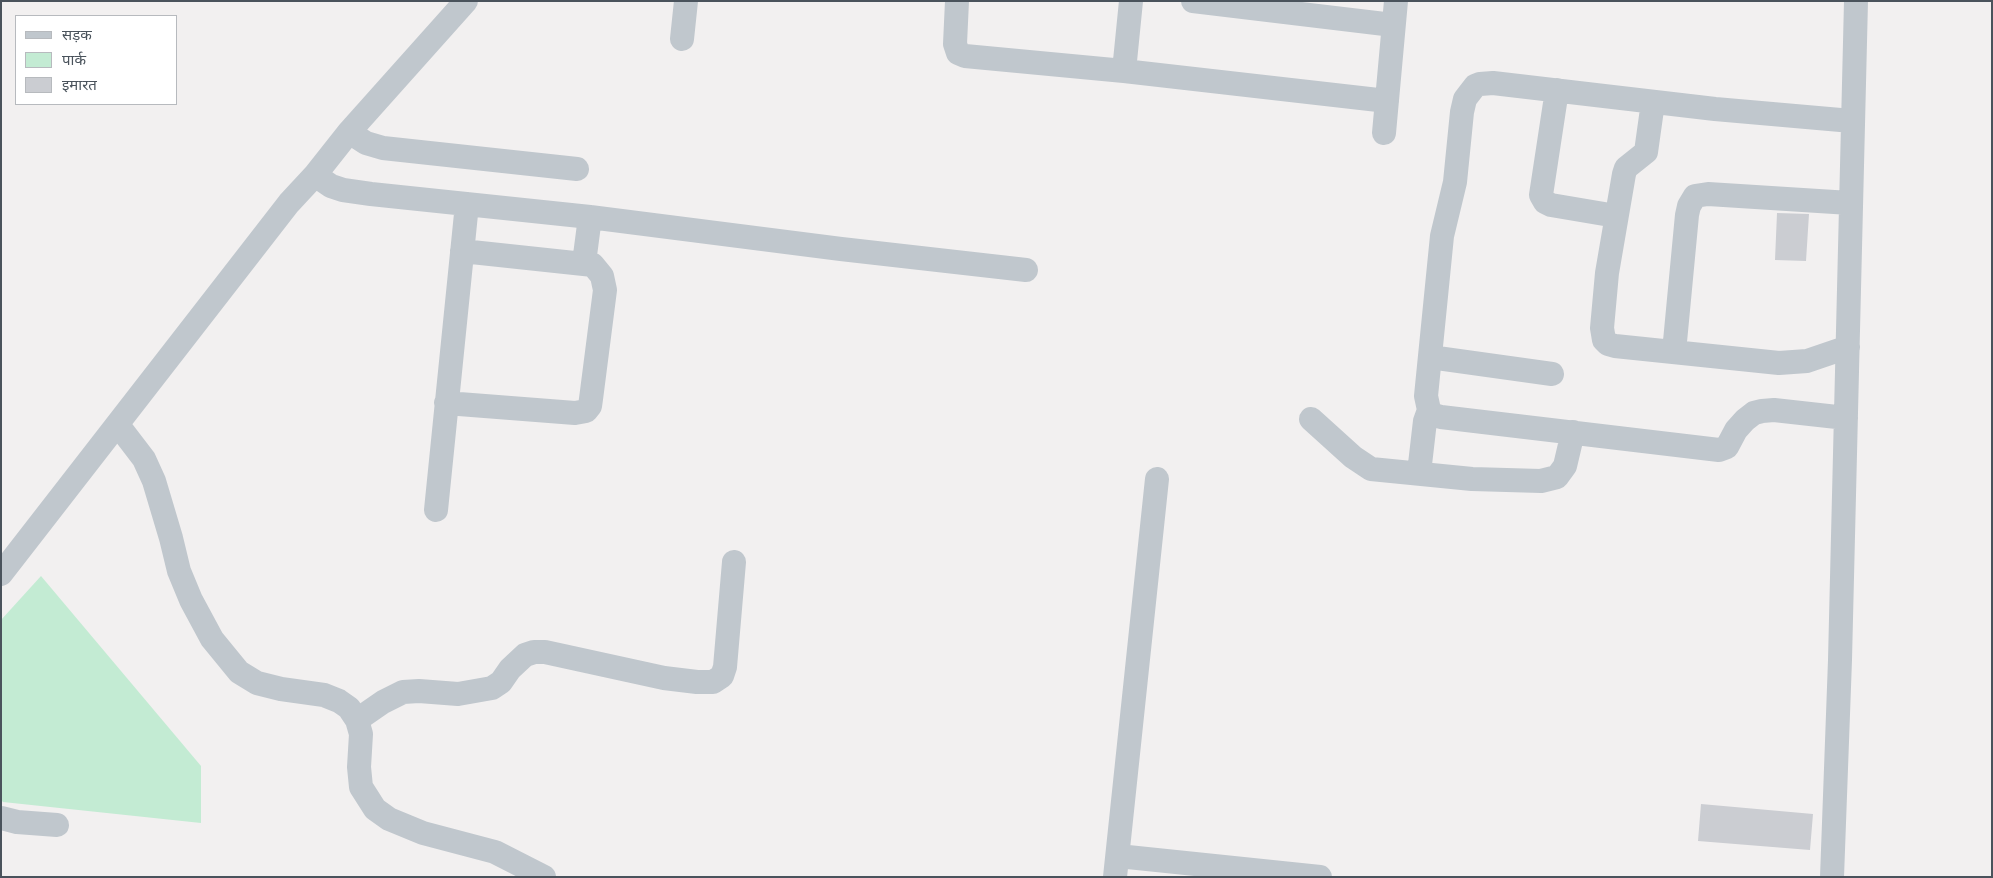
<!DOCTYPE html>
<html>
<head>
<meta charset="utf-8">
<style>
	body { margin:0 }
	#map { position:relative; width:1993px; height:878px; overflow:hidden; background:#f2f0f0; font-family:"Titillium Web","Noto Sans Devanagari",sans-serif }
	canvas { display:block }
	.frame { position:absolute; inset:0; border:2px solid #4a535c; pointer-events:none }
	.legend { position:absolute; left:15px; top:15px; width:162px; height:90px; box-sizing:border-box; background:#fff; border:1px solid #b7babe; margin:0; padding:6px 9px; list-style:none; font-size:15px; color:#4a535c }
	.legend li { display:flex; align-items:center; gap:10px; height:25px }
	.legend b { width:25px; border:1px solid #b7babe }
</style>
</head>
<body>
<div id="map">
<canvas width="1993" height="878"></canvas>
<div class="frame"></div>
<ul class="legend">
<li><b style="height:6px;background:#c0c7cd"></b>सड़क</li>
<li><b style="height:14px;background:#c3ebd3"></b>पार्क</li>
<li><b style="height:14px;background:#cbcdd2"></b>इमारत</li>
</ul>
</div>
<script>
const ctx = document.querySelector('canvas').getContext('2d');
ctx.lineJoin = 'round';
function fill(path, color) {
  ctx.fillStyle = color;
  ctx.fill(path, 'evenodd');
}
function poly(rows) {
  const path = new Path2D();
  for (const r of rows) {
    path.moveTo(r[0], r[1]);
    for (let i = 2; i < r.length; i += 2) path.lineTo(r[i], r[i + 1]);
  }
  return path;
}
function strokePath(path, color, width, dash) {
  ctx.strokeStyle = color;
  ctx.lineWidth = width;
  ctx.lineCap = dash ? 'butt' : 'round';
  ctx.setLineDash(dash || []);
  ctx.stroke(path);
}
const green = poly([
	[41,576,201,766,201,823,3,802,1,800,1,620]
]);
const building = poly([
	[1777,213,1809,214,1806,261,1775,260],
	[1701,804,1813,814,1810,850,1698,841]
]);
const minor = poly([
	[957,1,955,44,958,53,965,56,1124,71,1387,101],
	[1193,1,1393,25],
	[682,39,686,1],
	[1124,71,1131,1],
	[1557,90,1541,195,1545,202,1551,205,1616,216],
	[1653,102,1646,152,1626,168,1624,174,1607,273,1602,328,1604,340,1608,344,1615,346,1779,363,1807,361,1848,347],
	[349,132,366,143,383,148,577,169],
	[1384,133,1396,1],
	[315,175,331,186,343,190,371,194,590,217,841,249,1026,270],
	[584,263,590,217],
	[1674,352,1687,215,1689,206,1695,196,1708,194,1850,203],
	[1430,357,1552,374],
	[446,403,575,413,586,411,590,406,591,399,605,290,602,276,593,265,462,251],
	[1846,418,1774,410,1762,411,1754,413,1745,420,1736,430,1727,447,1719,450,1441,417,1434,415,1429,410,1426,396,1442,236,1455,182,1462,112,1465,99,1475,86,1480,84,1493,83,1715,109,1852,121],
	[1311,419,1353,457,1371,469,1472,479,1541,481,1557,477,1565,466,1573,432],
	[118,425,144,459,154,481,171,538,179,571,191,600,212,639,239,672,257,683,281,689,324,695,339,701,349,708,357,720,361,734,359,767,361,787,375,809,389,819,423,833,495,852,544,877],
	[1419,473,1425,421,1429,410],
	[436,510,467,204],
	[1,574,289,203,315,175,349,132,466,1],
	[357,720,383,702,403,692,419,691,458,694,492,688,501,682,510,669,525,655,534,652,545,652,664,678,697,682,713,682,722,676,725,667,734,562],
	[1,818,17,822,57,825],
	[1118,856,1320,877],
	[1115,877,1157,479],
	[1832,877,1840,660,1856,1]
]);
fill(green, '#c3ebd3');
fill(building, '#cbcdd2');
strokePath(minor, '#c0c7cd', 24);
</script>
</body>
</html>
